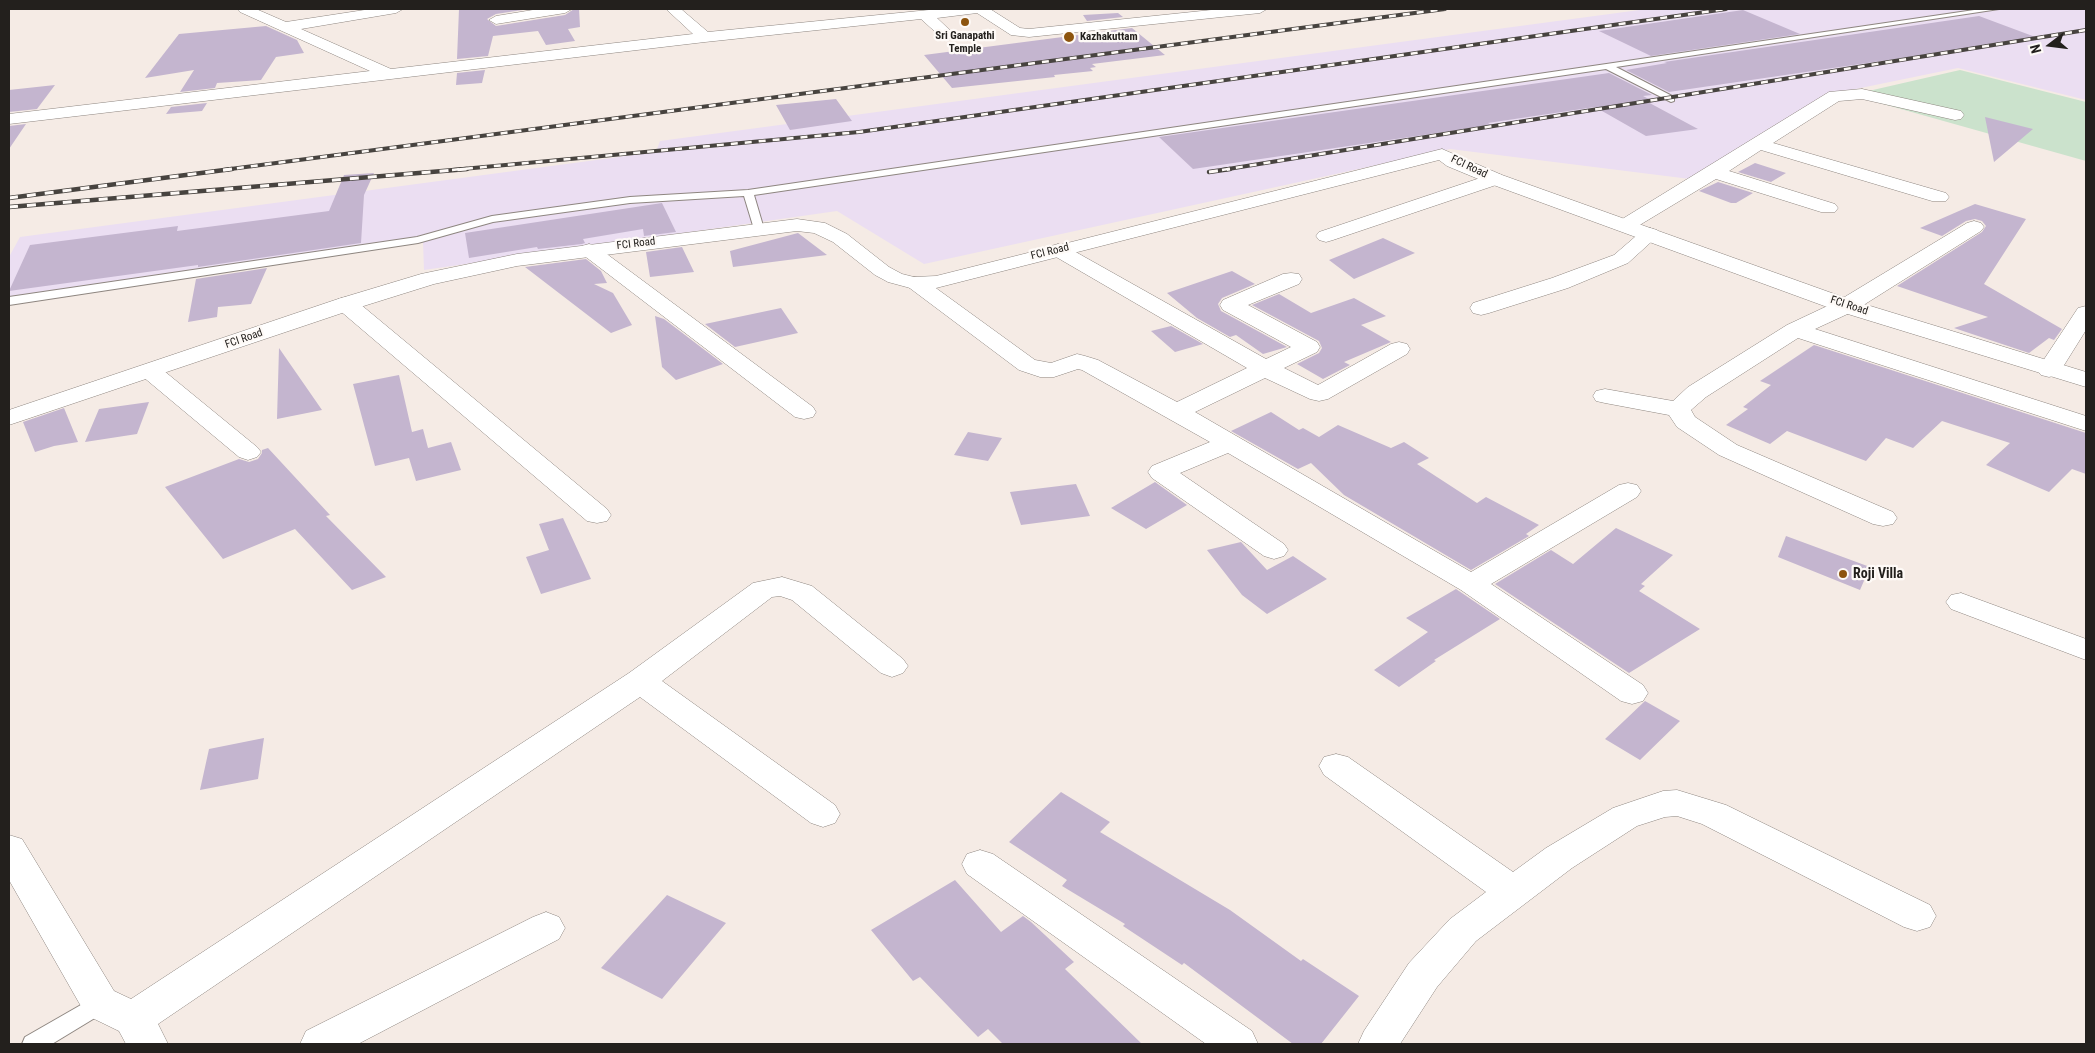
<!DOCTYPE html>
<html>
<head>
<meta charset="utf-8">
<style>
	body { margin:0 }
	#map { position:relative; width:2095px; height:1053px; overflow:hidden; background:#f5ebe5; font-family:"Roboto Condensed",sans-serif }
	canvas { display:block }
	.frame { position:absolute; inset:0; border:10px solid #23201d; pointer-events:none }
	.north { position:absolute; left:2025px; top:20px; width:50px; height:50px; -webkit-text-stroke:4px #fefaf7; paint-order:stroke; rotate:255deg; font-size:14px; font-weight:700; line-height:20px; text-align:center; color:#23201d }
	.north::after { content:''; display:block; margin:auto; width:18px; height:22px; background:#23201d; clip-path:polygon(50% 0,100% 100%,50% 72%,0 100%) }
</style>
</head>
<body>
<div id="map">
<canvas width="2095" height="1053"></canvas>
<div class="frame"></div>
<div class="north">N</div>
</div>
<script>
const ctx = document.querySelector('canvas').getContext('2d');
ctx.lineJoin = 'round';
function fill(path, color) {
  ctx.fillStyle = color;
  ctx.fill(path, 'evenodd');
}
function poly(rows) {
  const path = new Path2D();
  for (const r of rows) {
    path.moveTo(r[0], r[1]);
    for (let i = 2; i < r.length; i += 2) path.lineTo(r[i], r[i + 1]);
  }
  return path;
}
function strokePath(path, color, width, dash) {
  ctx.strokeStyle = color;
  ctx.lineWidth = width;
  ctx.lineCap = dash ? 'butt' : 'round';
  ctx.setLineDash(dash || []);
  ctx.stroke(path);
}
function label(font, color, halo, rows, align = 'center') {
  ctx.font = font + ' "Roboto Condensed",sans-serif';
  ctx.lineWidth = 4.5;
  ctx.setLineDash([]);
  ctx.textBaseline = 'middle';
  ctx.strokeStyle = halo;
  ctx.fillStyle = color;
  for (const [text, x, y, turn = 0] of rows) {
    ctx.save();
    ctx.translate(x, y);
    ctx.rotate((+turn || 0) * Math.PI / 180);
    ctx.textAlign = isNaN(turn) ? turn : align;
    if (halo) ctx.strokeText(text, 0, 0);
    ctx.fillText(text, 0, 0);
    ctx.restore();
  }
}
const industrial = poly([
	[1647,9,2086,9,2086,100,1958,68,1841,92,1690,179,1450,149,924,264,837,211,424,270,423,242,9,302,9,257,20,237,656,152,660,141]
]);
const green = poly([
	[1960,70,2086,102,2086,161,1851,95]
]);
const building = poly([
	[459,9,529,9,496,14,487,19,496,26,565,15,574,9,579,9,580,27,568,29,575,41,546,45,538,31,493,36,488,56,457,59],
	[1743,10,1800,34,1651,56,1599,31],
	[1118,13,1123,17,1087,21,1083,15],
	[1979,16,2038,38,1669,92,1626,70,1667,63,1664,62],
	[266,26,297,40,304,53,276,57,261,80,217,83,215,88,180,92,194,70,145,78,179,34],
	[1132,28,1165,55,1092,64,1096,67,1090,68,1093,71,1054,75,1055,77,952,88,924,55],
	[485,70,482,83,456,85,457,73],
	[1609,73,1652,95,1643,96,1649,99,1644,100,1698,129,1646,136,1595,107,1488,123,1491,125,1193,169,1159,137],
	[55,85,37,109,9,112,9,90],
	[836,99,852,121,790,130,776,105],
	[207,103,202,111,166,114,171,107],
	[1985,117,2033,129,1994,162],
	[26,124,9,149,9,126],
	[1755,163,1786,173,1771,182,1738,172],
	[374,173,364,195,361,243,198,267,198,265,9,291,30,245,178,226,177,231,329,211,344,175],
	[1718,182,1753,193,1736,203,1731,203,1699,191],
	[662,203,676,232,644,236,643,229,583,239,585,243,582,244,538,249,537,247,469,258,465,233],
	[1975,204,2026,219,1984,284,2062,329,2054,340,2049,338,2029,353,1954,328,1988,317,1897,286,1982,232,1986,226,1982,221,1975,219,1966,221,1942,236,1920,228],
	[798,233,827,255,733,267,730,251],
	[1383,238,1415,253,1354,279,1329,260],
	[682,247,694,272,650,277,646,252],
	[586,259,601,271,607,283,594,284,613,293,632,325,611,333,525,267],
	[267,268,251,304,218,307,217,317,188,322,196,279],
	[1232,271,1255,284,1222,298,1218,304,1221,311,1287,347,1263,354,1236,335,1230,337,1197,318,1167,293],
	[1279,294,1311,313,1354,298,1386,316,1361,325,1391,342,1344,362,1350,365,1323,379,1297,364,1319,353,1322,348,1319,341,1252,305],
	[781,308,798,333,735,347,705,324],
	[655,316,664,319,723,364,676,380,662,367],
	[1171,326,1203,344,1175,352,1151,331],
	[1814,345,2086,433,2086,474,2072,469,2049,492,1986,465,2010,443,1942,421,1913,448,1886,438,1866,461,1787,431,1770,444,1726,425,1748,409,1743,407,1771,385,1760,381],
	[279,348,322,410,277,419],
	[399,375,412,432,423,429,428,448,451,442,461,470,416,481,409,458,375,466,353,384],
	[149,402,137,434,85,442,99,409],
	[64,408,78,442,54,446,35,452,23,422],
	[1271,412,1299,430,1303,428,1319,437,1338,425,1391,448,1404,442,1429,458,1417,464,1477,503,1486,497,1539,525,1526,534,1529,536,1471,570,1344,495,1311,463,1298,469,1231,431],
	[968,432,1002,438,988,461,954,455],
	[268,448,330,515,326,516,386,577,352,590,295,529,223,559,165,487,239,459,249,462,258,459,262,453,262,450],
	[1155,482,1187,505,1146,529,1111,508],
	[1076,484,1090,516,1021,525,1010,492],
	[563,518,591,579,541,594,526,557,549,550,539,524],
	[1616,528,1673,555,1641,584,1645,586,1639,591,1700,629,1629,673,1495,584,1551,550,1573,564],
	[1786,536,1870,567,1860,590,1778,557],
	[1241,542,1267,570,1293,556,1327,579,1267,614,1242,595,1207,550],
	[1456,589,1500,619,1434,660,1436,661,1399,687,1374,670,1428,632,1406,618],
	[1645,701,1680,721,1640,760,1605,739],
	[264,738,258,779,200,790,209,749],
	[1061,792,1110,822,1100,832,1230,910,1301,961,1303,959,1359,996,1321,1044,1293,1044,1184,963,1182,965,1123,926,1125,924,1062,886,1067,880,1009,842],
	[955,880,1001,932,1023,916,1031,922,1074,962,1065,969,1142,1044,1003,1044,988,1029,978,1037,920,977,913,981,871,930],
	[667,895,726,923,662,999,601,968]
]);
const lane = poly([
	[1981,9,1999,9,1616,67,1674,97,1674,101,1671,102,1606,69,754,195,764,229,759,232,754,229,744,196,630,203,493,222,418,243,9,305,9,297,417,237,492,216,630,197,748,190,1981,9],
	[100,994,108,996,111,1003,108,1010,52,1044,22,1044,25,1037,100,994]
]);
const street = poly([
	[238,9,256,9,286,22,371,9,403,9,396,13,301,29,391,69,693,34,666,9,681,9,708,32,939,9,990,9,1020,28,1029,29,1221,9,1267,9,1260,13,1029,37,1011,35,977,13,937,18,955,35,947,40,942,38,921,19,705,42,9,124,9,114,370,71,240,12,238,9],
	[539,9,572,9,565,13,496,24,489,20,496,16,539,9],
	[1862,89,1961,111,1964,115,1961,119,1955,120,1862,99,1839,101,1773,143,1946,193,1949,197,1946,201,1932,201,1761,150,1729,171,1835,204,1838,208,1835,212,1821,212,1716,179,1633,229,1619,229,1616,225,1619,221,1829,92,1862,89],
	[1495,173,1502,175,1504,179,1502,183,1333,240,1326,242,1319,240,1316,236,1319,232,1495,173],
	[1974,221,1981,223,1984,227,1981,231,1854,311,1815,329,2086,416,2086,431,1798,338,1706,397,1691,410,1695,417,1737,445,1893,512,1897,518,1893,524,1883,526,1873,524,1719,455,1677,427,1669,415,1605,403,1596,401,1593,396,1596,391,1605,389,1673,401,1688,387,1787,325,1838,301,1967,223,1974,221],
	[1650,228,1657,230,1660,234,1628,263,1568,288,1489,313,1481,315,1473,313,1470,308,1473,303,1552,278,1614,255,1643,230,1650,228],
	[589,244,596,246,813,407,816,412,813,417,804,419,795,417,582,254,579,250,582,246,589,244],
	[1058,244,1065,246,1266,359,1291,347,1223,310,1220,305,1223,300,1283,274,1291,273,1299,274,1302,279,1299,284,1248,305,1317,342,1320,347,1317,352,1284,368,1318,385,1391,344,1399,342,1407,344,1410,349,1407,354,1328,399,1319,401,1310,399,1265,378,1195,412,1471,572,1619,485,1628,483,1637,485,1641,491,1637,497,1491,584,1643,685,1648,693,1643,701,1632,704,1621,701,1461,590,1228,453,1180,473,1284,544,1288,550,1284,556,1274,559,1264,556,1152,478,1148,472,1152,466,1210,442,1082,370,1078,369,1054,377,1040,377,1019,370,903,283,906,278,914,277,922,278,1035,360,1051,363,1077,354,1085,356,1098,360,1177,402,1247,368,1051,254,1048,250,1051,246,1058,244],
	[346,297,354,299,607,509,611,515,607,521,597,523,587,521,338,309,335,304,338,299,346,297],
	[2086,306,2086,330,2061,370,2057,375,2049,377,2041,375,2037,370,2078,308,2086,306],
	[150,364,158,366,257,447,261,452,257,457,248,460,239,457,142,376,138,371,142,366,150,364],
	[782,577,812,586,903,659,908,666,903,673,892,677,881,673,792,600,780,596,772,597,662,681,835,805,840,814,835,823,823,827,811,823,640,697,158,1024,168,1044,126,1044,119,1031,86,1015,9,880,9,835,22,839,114,991,131,999,629,673,753,583,782,577],
	[1961,593,2086,639,2086,660,1951,609,1946,602,1951,595,1961,593],
	[1336,754,1348,757,1513,872,1546,848,1613,808,1663,791,1677,790,1726,805,1930,905,1936,916,1930,927,1917,931,1904,927,1702,824,1677,816,1665,817,1637,826,1572,868,1476,941,1437,987,1400,1044,1358,1044,1364,1031,1409,963,1450,919,1486,892,1324,775,1319,766,1324,757,1336,754],
	[980,850,993,854,1252,1031,1258,1044,1206,1044,967,874,962,864,967,854,980,850],
	[546,912,559,917,565,928,559,939,358,1044,300,1044,306,1031,533,917,546,912]
]);
const secondary = poly([
	[1442,149,1502,175,1854,301,2086,372,2086,387,1838,311,1488,183,1447,166,1439,160,936,288,914,289,888,282,875,275,833,242,814,233,797,231,517,266,434,284,354,309,9,425,9,410,338,299,421,274,517,254,797,219,825,223,847,234,889,267,902,274,914,277,936,276,1442,149]
]);
const railFar1 = poly([
	[223,170,1445,9],
	[452,170,859,132,1726,9],
	[1222,170,2086,30]
]);
const rail = poly([
	[1209,172,1230,169],
	[9,198,232,169],
	[9,207,467,169]
]);
const markers = [
	[965,22,5,"#8d540e"],
	[1069,37,6,"#8d540e"],
	[1843,574,5,"#8d540e"]
];
const farPoinames = [
	["Sri Ganapathi",965,36],
	["Temple",965,49],
	["Kazhakuttam",1080,37,"left"]
];
const farStreetnames = [
	["FCI Road",1469,167,25],
	["FCI Road",636,244,-7],
	["FCI Road",1050,252,-14],
	["FCI Road",1849,306,18],
	["FCI Road",244,339,-19]
];
const poiNames = [
	["Roji Villa",1853,574]
];
fill(industrial, '#ebdef2');
fill(green, '#cbe2cc');
fill(building, '#c4b5cf');
strokePath(lane, '#8e8680', 2);
strokePath(street, '#8e8680', 1);
strokePath(secondary, '#8e8680', 1);
fill(lane, '#fff');
fill(street, '#fff');
fill(secondary, '#fff');
strokePath(railFar1, '#47433f', 4);
strokePath(rail, '#47433f', 4.5);
strokePath(railFar1, '#fefaf7', 2.5, [7]);
strokePath(rail, '#fefaf7', 3, [9]);
for (const [x, y, r, color] of markers) {
  const dot = new Path2D();
  dot.arc(x, y, r, 0, 2 * Math.PI);
  ctx.fillStyle = color;
  ctx.fill(dot);
  strokePath(dot, '#fefaf7', 2);
}
label('bold 11px', '#23201d', '#fefaf7', farPoinames);
label('11px', '#23201d', '#fefaf7', farStreetnames);
label('bold 14px', '#23201d', '#fefaf7', poiNames, 'left');
</script>
</body>
</html>
